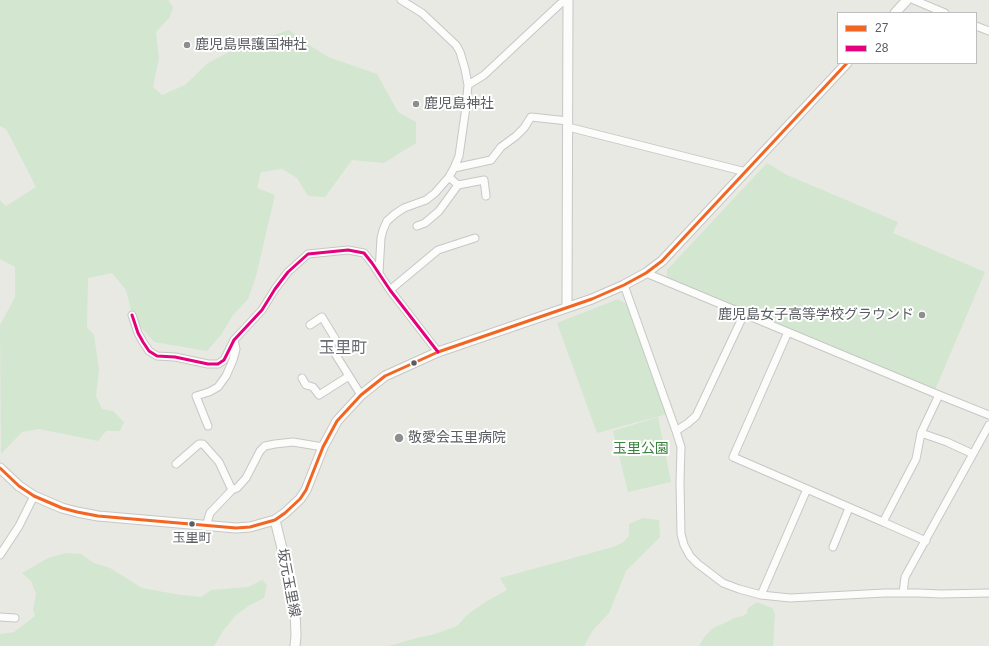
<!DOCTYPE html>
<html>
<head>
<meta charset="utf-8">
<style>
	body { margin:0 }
	#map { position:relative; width:989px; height:646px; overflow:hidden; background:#e9e9e4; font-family:Helvetica,sans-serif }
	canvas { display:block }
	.legend { position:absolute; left:837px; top:12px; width:140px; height:52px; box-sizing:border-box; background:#fff; border:1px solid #bdbec0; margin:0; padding:5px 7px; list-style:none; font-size:12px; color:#5a5d62 }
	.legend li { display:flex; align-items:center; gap:8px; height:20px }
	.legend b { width:20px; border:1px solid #bdbec0 }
</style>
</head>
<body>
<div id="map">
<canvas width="989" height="646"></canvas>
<ul class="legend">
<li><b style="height:5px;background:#f26522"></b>27</li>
<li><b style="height:5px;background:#e5007d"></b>28</li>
</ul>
</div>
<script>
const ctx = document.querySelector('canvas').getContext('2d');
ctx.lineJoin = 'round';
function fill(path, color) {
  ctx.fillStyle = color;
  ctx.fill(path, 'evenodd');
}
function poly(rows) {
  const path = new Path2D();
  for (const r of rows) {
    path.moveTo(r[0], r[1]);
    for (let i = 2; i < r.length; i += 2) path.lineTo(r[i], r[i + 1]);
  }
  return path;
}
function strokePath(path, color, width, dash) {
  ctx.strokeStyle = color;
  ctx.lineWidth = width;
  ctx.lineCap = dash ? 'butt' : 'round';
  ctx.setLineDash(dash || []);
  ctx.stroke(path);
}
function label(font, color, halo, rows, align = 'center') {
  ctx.font = font + ' Helvetica,"Noto Sans JP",sans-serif';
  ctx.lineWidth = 4;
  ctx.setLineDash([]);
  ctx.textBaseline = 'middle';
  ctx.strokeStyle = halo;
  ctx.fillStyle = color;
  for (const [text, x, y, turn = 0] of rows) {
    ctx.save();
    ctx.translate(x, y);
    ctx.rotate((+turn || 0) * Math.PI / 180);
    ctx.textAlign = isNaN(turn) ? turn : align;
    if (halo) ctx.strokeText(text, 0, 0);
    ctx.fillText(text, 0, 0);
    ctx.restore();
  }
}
const green = poly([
	[0,0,168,0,173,7,170,17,156,32,159,58,153,87,162,95,185,85,208,63,241,46,289,30,309,45,328,57,377,74,398,112,416,122,416,143,384,163,352,160,325,197,308,196,297,178,282,169,261,172,257,188,275,195,256,276,248,299,233,315,221,335,207,351,154,342,133,318,126,290,112,273,88,278,87,327,94,335,99,369,96,396,102,409,113,411,124,422,120,431,106,431,98,441,39,429,22,432,1,454,0,325,15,297,15,267,0,259,0,200,6,206,36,187,28,171,6,129,0,126],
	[767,163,787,175,898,222,893,233,985,272,935,390,728,303,667,279,667,270],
	[618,299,628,305,667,414,597,433,557,323],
	[658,417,671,482,628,492,613,431],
	[643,518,659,520,660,537,626,571,609,613,593,630,584,646,389,646,413,639,435,634,457,626,468,614,487,601,507,590,500,578,613,547,622,543,629,536,629,524],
	[66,553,81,554,94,563,110,568,142,588,175,594,201,597,211,590,248,587,262,580,267,585,264,598,250,605,236,615,223,631,214,646,0,646,0,634,14,632,35,616,33,610,36,594,31,581,22,573,48,558],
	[757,602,772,608,775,614,773,646,699,646,705,636,713,628,725,623,734,618,743,616,747,613,748,608]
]);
const minor = poly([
	[914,0,945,13],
	[976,26,989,31],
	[468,85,484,75,560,4,566,0],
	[568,127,746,172],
	[454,168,491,160,501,147,516,136,524,128,531,117,568,121],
	[458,185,484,180,486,196],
	[417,226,425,223,439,211,458,185,449,177],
	[379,272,381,238,383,230,387,221,395,214,404,208,426,200,435,193,449,177,454,168,459,156,466,107,468,85,465,69,460,52,456,45,422,13,401,0],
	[646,273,939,395,989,415],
	[624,285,676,431,681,447,680,482,681,534,684,545,690,556,698,564,723,583,739,589,761,595,790,598,885,593,919,593,941,594,989,593],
	[390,290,438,250,475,238],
	[132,315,138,333,143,342,149,351,157,356,175,357,208,364,218,364,224,360,234,340,262,310,275,289,288,272,308,254,348,250,364,253,372,263,390,290,438,352],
	[310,325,322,317,336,340,329,344,361,395],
	[788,332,733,457,883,522,916,459,921,433,939,395],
	[302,378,306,385,313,387,319,395,349,376],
	[208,426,196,396,209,392,218,387,226,376,233,360,236,349,234,340],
	[676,431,688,423,696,416,744,314],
	[921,433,947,442,973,454],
	[176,464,199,444,203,444,219,462,232,490],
	[883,522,926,541],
	[206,526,210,513,232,490,237,488,246,478,260,451,265,446,275,444,293,442,323,447],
	[833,547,849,508],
	[0,555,19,526,34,496],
	[903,593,905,577,989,425],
	[761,595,807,489],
	[0,617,15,618]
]);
const tertiary = poly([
	[895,13,907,0],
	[567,307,568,0],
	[0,468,19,486,34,496,62,508,77,512,98,516,236,528,250,527,275,520,285,513,300,499,306,490,323,447,337,421,361,395,385,376,438,352,592,299,624,285,646,273,662,261,847,63],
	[275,520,291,585,295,608,296,636,295,646]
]);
const bus1 = poly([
	[0,468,19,486,34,496,62,508,77,512,98,516,236,528,250,527,275,520,285,513,300,499,306,490,323,447,337,421,361,395,385,376,438,352,592,299,624,285,646,273,662,261,847,63]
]);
const bus2 = poly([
	[132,315,138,333,143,342,149,351,157,356,175,357,208,364,218,364,224,360,234,340,262,310,275,289,288,272,308,254,348,250,364,253,372,263,390,290,438,352]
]);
const markers = [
	[187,45,4,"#8c8e90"],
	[416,104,4,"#8c8e90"],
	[922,315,4,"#8c8e90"],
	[414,363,3.5,"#5a5d62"],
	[399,438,5,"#8c8e90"],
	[192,524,3.5,"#5a5d62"]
];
const busNames = [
	["玉里町",192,538]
];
const poiNames = [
	["鹿児島県護国神社",195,45],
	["鹿児島神社",424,104],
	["鹿児島女子高等学校グラウンド",914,315,"right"],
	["敬愛会玉里病院",408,438]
];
const parkNames = [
	["玉里公園",641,449]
];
const streetNames = [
	["坂元玉里線",288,583,79]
];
const quarterNames = [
	["玉里町",343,349]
];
fill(green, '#d2e6d0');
strokePath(minor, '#c6c7c6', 9);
strokePath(tertiary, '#c6c7c6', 11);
strokePath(minor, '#fcfcfb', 7);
strokePath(tertiary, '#fcfcfb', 9);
strokePath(bus1, '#f26522', 3);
strokePath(bus2, '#e5007d', 3);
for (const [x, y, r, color] of markers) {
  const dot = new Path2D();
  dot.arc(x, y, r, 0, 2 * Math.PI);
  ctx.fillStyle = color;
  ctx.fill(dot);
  strokePath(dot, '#fff', 1.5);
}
label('13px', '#5a5d62', '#fff', busNames);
label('14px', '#5a5d62', '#fff', poiNames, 'left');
label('14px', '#39823e', '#fff', parkNames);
label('14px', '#5a5d62', '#fff', streetNames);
label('16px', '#6b6f73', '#fff', quarterNames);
</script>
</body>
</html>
